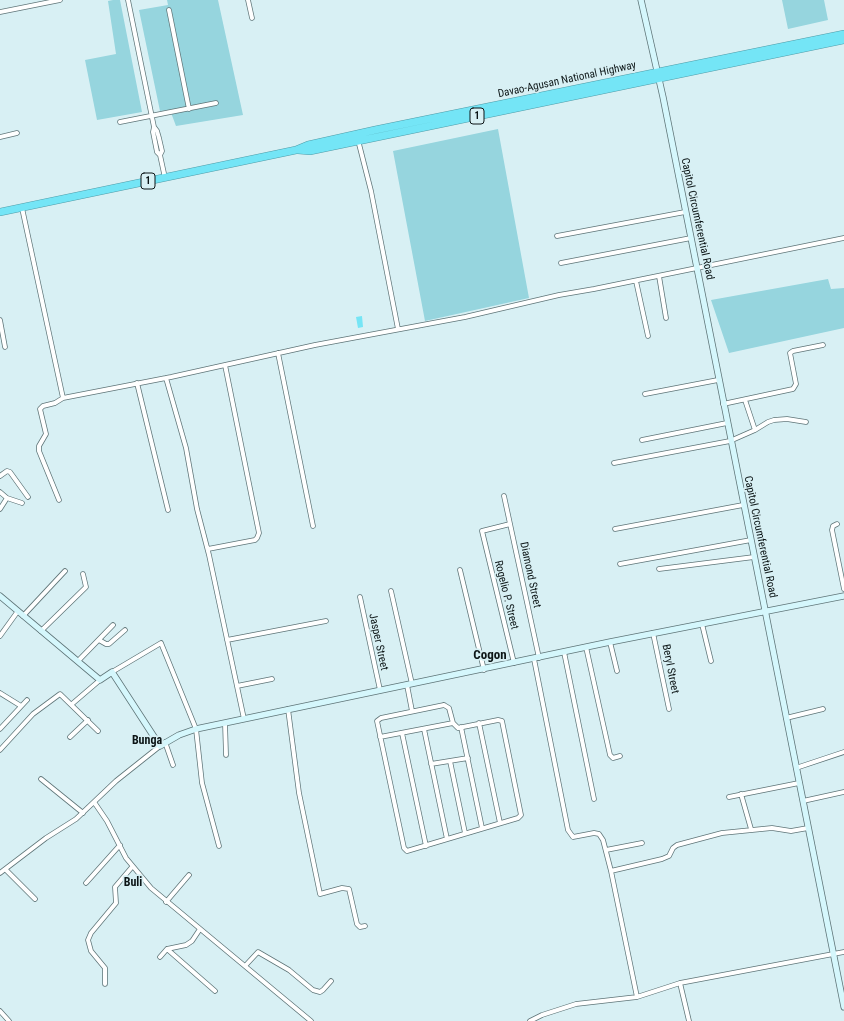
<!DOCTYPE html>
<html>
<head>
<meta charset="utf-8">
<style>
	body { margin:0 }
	canvas { display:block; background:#d8f0f4 }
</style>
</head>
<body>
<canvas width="844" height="1021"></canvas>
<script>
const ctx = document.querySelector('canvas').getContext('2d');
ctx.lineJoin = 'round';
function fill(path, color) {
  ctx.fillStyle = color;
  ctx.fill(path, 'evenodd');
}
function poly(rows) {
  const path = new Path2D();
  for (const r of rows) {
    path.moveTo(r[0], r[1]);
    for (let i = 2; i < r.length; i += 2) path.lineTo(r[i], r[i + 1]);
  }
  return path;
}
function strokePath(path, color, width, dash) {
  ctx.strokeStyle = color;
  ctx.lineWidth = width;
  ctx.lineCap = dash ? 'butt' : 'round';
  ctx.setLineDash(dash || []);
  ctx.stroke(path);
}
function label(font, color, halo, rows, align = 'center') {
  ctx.font = font + ' "Roboto Condensed",sans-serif';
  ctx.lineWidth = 3.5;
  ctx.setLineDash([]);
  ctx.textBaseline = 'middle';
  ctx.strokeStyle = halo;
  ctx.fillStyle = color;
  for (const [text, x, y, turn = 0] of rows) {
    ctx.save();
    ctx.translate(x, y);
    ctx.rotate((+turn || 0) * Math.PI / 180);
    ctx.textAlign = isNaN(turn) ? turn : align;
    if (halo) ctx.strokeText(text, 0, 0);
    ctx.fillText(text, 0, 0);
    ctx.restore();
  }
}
const green = poly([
	[113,0,120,0,142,112,97,120,85,60,116,54,108,1],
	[167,0,218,0,243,115,176,126,170,110,160,111,139,10,168,5],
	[782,0,824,0,828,20,788,29],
	[498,129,529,298,425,321,393,151],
	[828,279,831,289,844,288,844,328,729,353,711,300]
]);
const water = poly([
	[362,316,363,327,358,328,356,317]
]);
const street = poly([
	[128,0,154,127,153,132,157,152,160,155,165,178],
	[248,0,252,18],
	[169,10,189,109],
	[0,12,60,0],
	[120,122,216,103],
	[154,127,157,131,159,138,162,151,160,155],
	[0,137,17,133],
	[358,140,371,191,398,329],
	[22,208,63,398,171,377,315,345,465,317,559,295,594,289,844,238],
	[557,236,685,212],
	[561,263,691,238],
	[659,276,666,318],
	[636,281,648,336],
	[0,320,5,347],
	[278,353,313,526],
	[166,378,186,448,197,509,209,555,244,719],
	[137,383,168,510],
	[645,394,718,380],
	[745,400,755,430,768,422,774,420,787,419,806,422],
	[723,404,793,389,796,384,790,353,793,351,823,345],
	[642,440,727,423],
	[614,463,730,441,755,430],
	[0,476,7,471,10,472,28,497],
	[0,492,7,498,22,503],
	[504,496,539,658],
	[59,500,39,451,39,446,46,434,40,409,43,406,55,403,63,398],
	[0,509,7,498],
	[510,524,482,531,514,663],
	[837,524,833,526,832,530,844,589],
	[615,529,743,505],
	[208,549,255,540,257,538,259,533,225,365],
	[620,564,751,540],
	[659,569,754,557],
	[460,570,484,670],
	[391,591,412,684],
	[360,597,380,690],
	[23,616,65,571],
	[702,624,711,661],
	[41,631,86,587,83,574],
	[653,633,669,709],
	[0,636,18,611],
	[99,640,106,644,109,644,125,630],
	[227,640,326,621],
	[610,642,617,671],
	[586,647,610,755,613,758,620,756],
	[564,652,594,799],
	[534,659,568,830,573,837,594,833,599,834,603,840,611,871,637,997],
	[78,661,113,625],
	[112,672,161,643,196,729,202,783,219,846],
	[407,685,412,711],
	[237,686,272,679],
	[0,693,21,706],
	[72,704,100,680],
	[444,705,449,708,453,723,458,728,498,720,502,721,521,815,518,818,407,851,404,848,377,721,381,718,444,705],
	[288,709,299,793,320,894,342,888,349,889,357,924,360,927,365,926],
	[786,718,823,709],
	[225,723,226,755],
	[479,723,500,823],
	[461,727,482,828],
	[0,729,27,700],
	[424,729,447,839],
	[402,733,426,846],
	[70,737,88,720],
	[380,737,453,723],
	[165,742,173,765],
	[0,750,33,714,60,694,98,731],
	[450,761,465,833],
	[431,764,468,758],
	[796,768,844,752],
	[41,779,83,813],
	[741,794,751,829],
	[729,797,799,783],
	[803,801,844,792],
	[94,802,107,821,126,858,151,888,311,1021],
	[606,850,642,843],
	[6,870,35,899],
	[611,871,662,859,669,856,673,848,677,845,722,833,772,828,791,831,808,828],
	[0,873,46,838,76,819,116,781,160,746],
	[86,883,120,845],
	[166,902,189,875],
	[167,949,215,991],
	[160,957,167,949,186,945,192,941,200,929],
	[245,966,258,952,289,970,313,990,320,992,323,990,331,981],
	[680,983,689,1021],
	[105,984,105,968,91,951,88,940,91,933,116,903,115,887,132,867],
	[0,1011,9,1021],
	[530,1021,542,1015,576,1004,637,997,680,983,844,952]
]);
const secondary = poly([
	[641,0,663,97,844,1007],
	[0,596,100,680,112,672,160,746,179,735,196,729,610,642,844,596]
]);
const highway = poly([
	[298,150,310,151,844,40],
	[0,212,296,150,308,145,375,130,844,34]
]);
const shields = [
	[477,116,14],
	[148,181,14]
];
const shieldNames = [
	["1",477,116],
	["1",148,181]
];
const streetNames = [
	["Davao-Agusan National Highway",567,80,-12],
	["Capitol Circumferential Road",697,219,78],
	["Capitol Circumferential Road",760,537,78],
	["Diamond Street",530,575,78],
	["Rogelio P. Street",506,595,76],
	["Jasper Street",378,642,78],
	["Beryl Street",670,669,79]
];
const neighbourhoodNames = [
	["Bunga",147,741],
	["Buli",133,883]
];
const quarterNames = [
	["Cogon",490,656]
];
fill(green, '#96d5de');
fill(water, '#76e5f5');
strokePath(street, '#5f7578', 5.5);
strokePath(secondary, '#5f7578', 7);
strokePath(highway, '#509ca8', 8);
strokePath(street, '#fff', 4);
strokePath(secondary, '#d5f7fc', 5.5);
strokePath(highway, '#74e5f6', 7);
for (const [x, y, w] of shields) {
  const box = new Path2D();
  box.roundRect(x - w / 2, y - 8, w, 16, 3);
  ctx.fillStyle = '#d8f0f4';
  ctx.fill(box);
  strokePath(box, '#0c1516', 1);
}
label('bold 10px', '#0c1516', null, shieldNames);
label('11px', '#0c1516', '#d8f0f4', streetNames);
label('bold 12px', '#0c1516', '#d8f0f4', neighbourhoodNames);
label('bold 13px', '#0c1516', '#d8f0f4', quarterNames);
</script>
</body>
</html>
